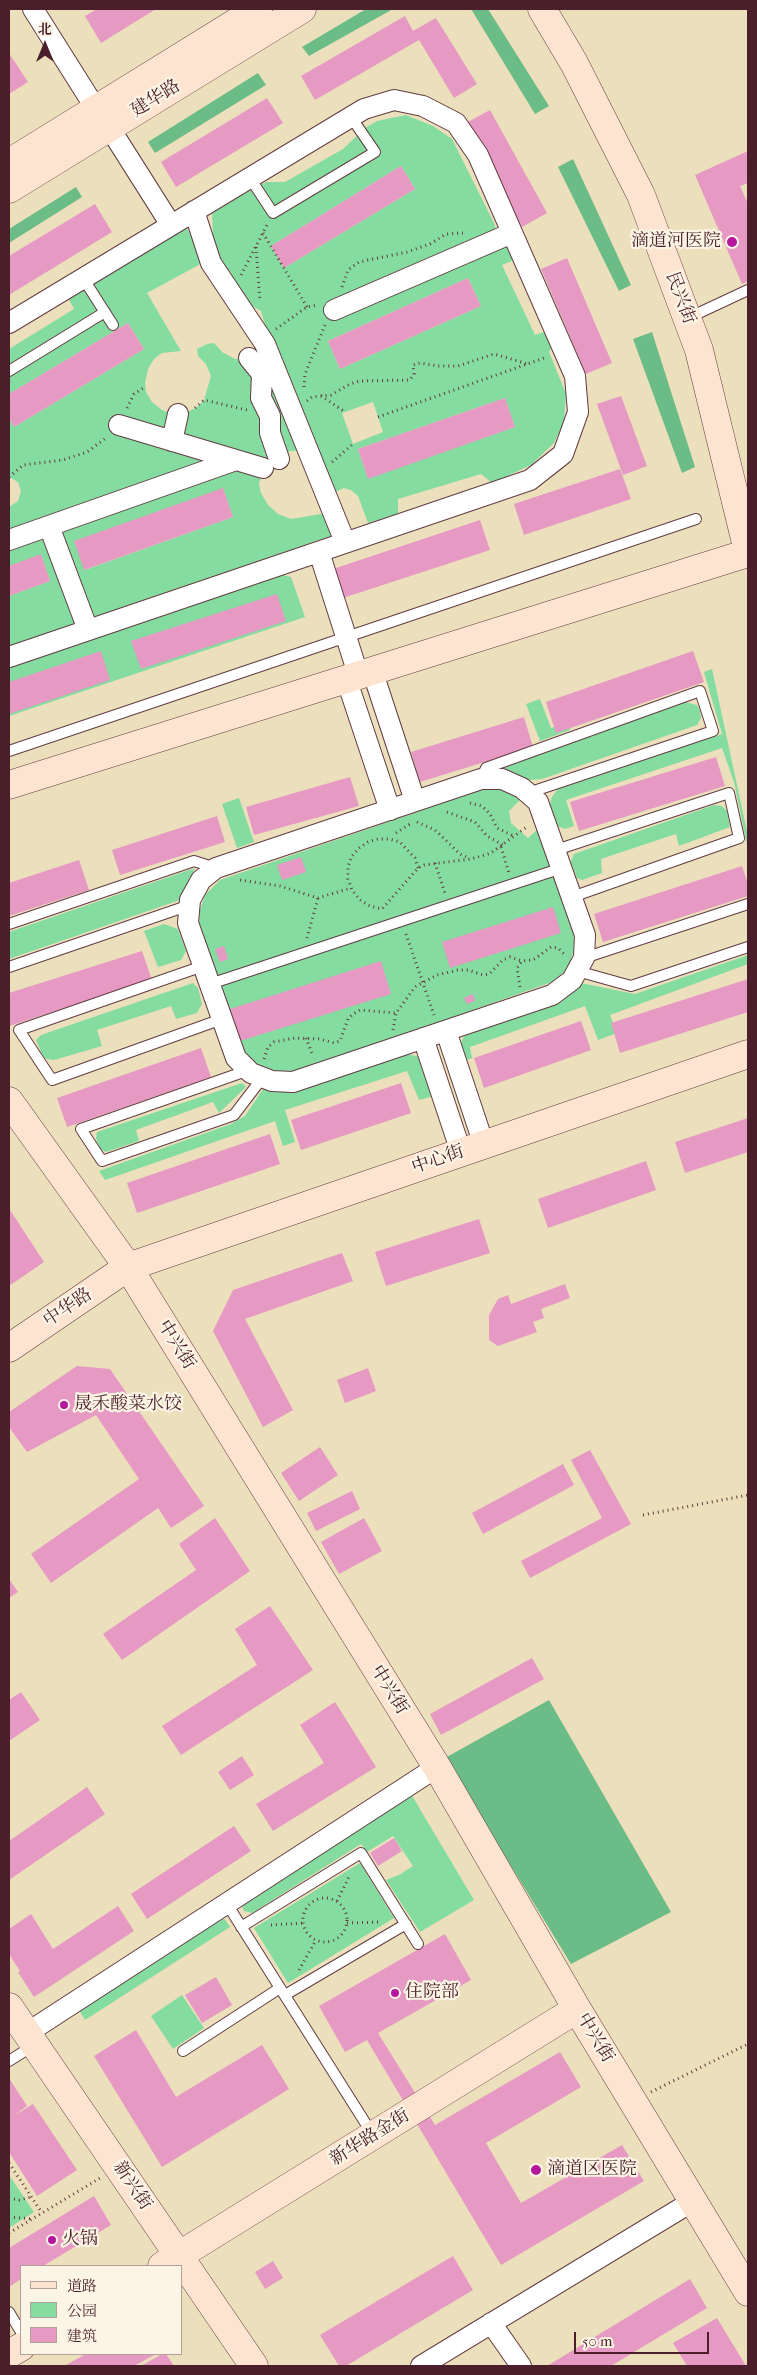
<!DOCTYPE html>
<html>
<head>
<meta charset="utf-8">
<style>
	body { margin:0 }
	#map { position:relative; width:757px; height:2375px; overflow:hidden; background:#ecdfbc; font-family:"IM FELL French Canon","Noto Serif SC",serif }
	canvas { display:block }
	.frame { position:absolute; inset:0; border:10px solid #4a1f2b; pointer-events:none }
	.legend { position:absolute; left:20px; top:2265px; width:162px; height:90px; box-sizing:border-box; background:#fcf5e5; border:1px solid #b59f9b; margin:0; padding:6px 9px; list-style:none; font-size:15px; color:#4a1f2b }
	.legend li { display:flex; align-items:center; gap:10px; height:25px }
	.legend b { width:25px; border:1px solid #b59f9b }
	.north { position:absolute; left:20px; top:20px; width:50px; height:50px; -webkit-text-stroke:4px #fcf5e5; paint-order:stroke; rotate:0deg; font-size:14px; font-weight:700; line-height:20px; text-align:center; color:#4a1f2b }
	.north::after { content:''; display:block; margin:auto; width:18px; height:22px; background:#4a1f2b; clip-path:polygon(50% 0,100% 100%,50% 72%,0 100%) }
	.scale { position:absolute; left:574px; top:2332px; width:135px; height:22px; box-sizing:border-box; border:2px solid #4a1f2b; border-top:0; padding-left:6px; font-size:15px; line-height:18px; white-space:nowrap; color:#4a1f2b; -webkit-text-stroke:4px #fcf5e5; paint-order:stroke }
</style>
</head>
<body>
<div id="map">
<canvas width="757" height="2375"></canvas>
<div class="frame"></div>
<ul class="legend">
<li><b style="height:6px;background:#fde4d1"></b>道路</li>
<li><b style="height:14px;background:#84dca0"></b>公园</li>
<li><b style="height:14px;background:#e699c3"></b>建筑</li>
</ul>
<div class="north">北</div>
<div class="scale">50 m</div>
</div>
<script>
const ctx = document.querySelector('canvas').getContext('2d');
ctx.lineJoin = 'round';
function fill(path, color) {
  ctx.fillStyle = color;
  ctx.fill(path, 'evenodd');
}
function poly(rows) {
  const path = new Path2D();
  for (const r of rows) {
    if (r.length === 3) {
      path.moveTo(r[0] + r[2], r[1]);
      path.arc(r[0], r[1], r[2], 0, 2 * Math.PI);
      continue;
    }
    path.moveTo(r[0], r[1]);
    for (let i = 2; i < r.length; i += 2) path.lineTo(r[i], r[i + 1]);
  }
  return path;
}
function strokePath(path, color, width, dash) {
  ctx.strokeStyle = color;
  ctx.lineWidth = width;
  ctx.lineCap = dash ? 'butt' : 'round';
  ctx.setLineDash(dash || []);
  ctx.stroke(path);
}
function label(font, color, halo, rows, align = 'center') {
  ctx.font = font + ' "IM FELL French Canon","Noto Serif SC",serif';
  ctx.lineWidth = 4.5;
  ctx.setLineDash([]);
  ctx.textBaseline = 'middle';
  ctx.strokeStyle = halo;
  ctx.fillStyle = color;
  for (const [text, x, y, turn = 0] of rows) {
    ctx.save();
    ctx.translate(x, y);
    ctx.rotate((+turn || 0) * Math.PI / 180);
    ctx.textAlign = isNaN(turn) ? turn : align;
    if (halo) ctx.strokeText(text, 0, 0);
    ctx.fillText(text, 0, 0);
    ctx.restore();
  }
}
const green = poly([
	[406,115,433,126,452,139,495,225,496,233,505,246,513,250,516,259,502,265,535,335,547,331,552,346,549,352,566,394,564,421,554,443,531,465,492,483,481,474,398,499,398,514,368,523,358,496,351,490,344,488,333,493,304,450,290,451,279,459,274,471,263,469,259,484,261,493,268,505,278,514,291,519,321,514,328,507,337,534,9,646,9,596,50,581,41,555,9,566,9,507,18,501,21,491,18,482,9,477,9,418,14,427,144,349,128,323,9,394,9,349,74,309,68,298,186,227,206,261,147,293,181,351,162,353,154,359,148,369,145,383,146,392,152,402,162,410,173,414,186,413,197,407,204,400,211,376,206,364,198,356,197,349,207,344,214,343,222,352,235,359,249,358,259,352,267,332,261,311,240,299,231,272,214,259,212,211,266,182,285,182,343,149,365,128,377,121],
	[401,166,415,189,284,268,271,246],
	[468,278,481,306,340,369,328,341],
	[505,398,515,427,368,478,358,449],
	[373,402,383,432,353,444,342,413],
	[223,488,233,517,85,570],
	[279,574,291,577,305,617,9,716,9,667],
	[712,669,748,836,748,850,734,782,722,748,566,800,574,826,565,829,558,826,550,804,552,797,558,789,722,734,704,672],
	[540,699,551,728,571,721,570,730,540,741,526,704],
	[684,702,697,705,700,711,701,718,697,725,542,779,530,780,504,770,507,764,511,762],
	[494,788,510,793,520,800,509,811,511,823,528,838,538,829,573,932,575,946,568,969,552,982,298,1072,279,1072,257,1064,245,1052,199,927,200,910,205,895,220,880,478,791],
	[239,798,254,842,237,848,222,804],
	[714,805,722,806,727,811,730,827,679,846,676,834,601,859,602,873,582,880,577,878,571,862,574,854],
	[195,868,180,900,9,959,9,932],
	[164,924,178,929,186,951,181,960,158,967,144,931],
	[748,955,748,964,610,1015,617,1033,598,1040,585,1006,470,1047,472,1058,464,1061,460,1049,462,1040,467,1032,567,996,581,983,635,994],
	[193,983,198,988,202,1004,197,1013,176,1019,171,1006,97,1030,102,1046,54,1060,46,1059,42,1054,36,1040,41,1035],
	[407,1054,421,1057,434,1096,419,1100,407,1071,285,1110,295,1142,283,1146,275,1121,105,1180,99,1171,231,1124,245,1116,263,1089,296,1089],
	[242,1083,246,1087,219,1113,213,1102,136,1130,139,1141,106,1152,100,1149,96,1138,97,1132],
	[411,1794,474,1900,420,1932,386,1880,399,1875,413,1866,393,1836,367,1852,361,1844,252,1913,244,1911,241,1904],
	[360,1863,394,1918,288,1983,254,1928],
	[223,1917,230,1927,85,2020,79,2010],
	[182,1995,204,2028,173,2049,151,2016],
	[9,2175,34,2212,9,2228]
]);
const forest = poly([
	[366,9,393,9,309,56,302,47],
	[471,9,488,9,549,106,535,114],
	[258,73,266,85,155,153,148,142],
	[573,159,631,285,619,291,558,167],
	[76,187,82,197,9,243,9,229],
	[652,332,695,467,682,473,633,339],
	[549,1700,671,1912,571,1964,445,1758]
]);
const building = poly([
	[97,9,156,9,101,43,85,16],
	[405,16,413,31,436,18,477,84,454,98,419,40,315,100,301,76],
	[9,53,28,82,9,94],
	[267,98,283,123,176,187,161,162],
	[490,110,547,213,522,227,466,123],
	[748,151,748,183,740,186,748,204,748,281,742,284,695,175],
	[401,166,415,189,284,268,271,246],
	[95,204,112,232,9,295,9,256],
	[567,258,612,363,586,374,541,269],
	[468,278,481,306,340,369,328,341],
	[128,323,144,349,14,427,9,418,9,394],
	[621,396,647,466,623,475,597,404],
	[505,398,515,427,368,479,358,449],
	[620,469,631,499,524,535,514,504],
	[223,488,233,517,84,570,74,541],
	[480,520,490,550,343,598,333,569],
	[41,554,50,581,9,596,9,566],
	[277,594,286,621,141,669,131,641],
	[101,651,110,680,9,714,9,682],
	[693,651,704,682,556,733,546,702],
	[524,717,533,747,420,782,411,752],
	[716,757,725,786,579,831,570,802],
	[350,777,359,806,254,835,246,807],
	[217,816,225,842,120,875,112,850],
	[301,857,306,872,282,880,277,865],
	[79,860,89,890,9,916,9,883],
	[742,866,748,884,748,896,603,942,594,914],
	[553,907,561,933,450,968,442,942],
	[224,946,228,959,220,962,215,949],
	[142,951,152,980,9,1026,9,993],
	[381,961,391,994,240,1041,230,1009],
	[748,979,748,1012,620,1053,611,1023],
	[473,994,475,1001,467,1004,464,998],
	[581,1021,591,1050,484,1088,474,1058],
	[201,1048,211,1077,67,1127,57,1098],
	[401,1083,411,1113,301,1150,291,1120],
	[748,1118,748,1152,685,1173,675,1142],
	[270,1134,280,1164,137,1213,127,1183],
	[646,1161,656,1190,548,1228,538,1199],
	[10,1210,44,1262,9,1286,9,1211],
	[479,1219,490,1253,386,1286,375,1252],
	[342,1253,353,1281,245,1319,293,1410,263,1427,213,1331,233,1290],
	[565,1284,570,1298,541,1309,544,1318,533,1322,537,1332,498,1346,489,1340,489,1315,498,1299,508,1295,511,1304],
	[77,1366,110,1369,204,1506,171,1528,158,1508,51,1583,31,1554,139,1479,96,1415,27,1452,9,1427,9,1412],
	[368,1368,376,1391,345,1403,337,1380],
	[320,1447,338,1475,299,1501,281,1473],
	[590,1450,631,1524,530,1578,521,1561,602,1518,571,1460],
	[563,1464,574,1485,483,1534,472,1513],
	[352,1491,360,1509,316,1531,307,1513],
	[215,1518,250,1571,122,1660,103,1634,196,1570,179,1544],
	[364,1518,382,1551,339,1574,321,1542],
	[9,1579,18,1592,9,1598],
	[270,1606,313,1670,181,1755,162,1726,257,1665,235,1629],
	[532,1658,544,1679,441,1735,430,1714],
	[21,1692,40,1720,9,1741,9,1700],
	[335,1702,376,1767,273,1831,256,1804,324,1763,300,1725],
	[242,1756,254,1775,230,1790,218,1772],
	[87,1787,105,1814,9,1880,9,1841],
	[234,1826,251,1851,147,1919,131,1894],
	[394,1838,402,1851,378,1866,370,1853],
	[118,1906,134,1931,34,1997,18,1972,20,1971,9,1954,9,1929,31,1914,53,1949],
	[445,1934,471,1980,378,2033,435,2125,560,2052,581,2087,486,2143,521,2203,622,2145,644,2181,501,2265,367,2040,345,2052,319,2006],
	[216,1977,232,2005,202,2023,185,1995],
	[136,2030,176,2097,262,2045,289,2089,162,2167,94,2056],
	[9,2078,27,2106,12,2117,33,2104,77,2170,37,2196,9,2152],
	[94,2196,111,2225,43,2266,21,2266,21,2279,9,2287,9,2248],
	[453,2256,473,2290,346,2366,339,2366,320,2335],
	[273,2261,283,2278,265,2289,255,2272],
	[690,2279,707,2308,611,2366,547,2366],
	[717,2318,746,2366,687,2366,673,2343],
	[86,2354,156,2354,134,2366,64,2366],
	[162,2354,166,2354,174,2366,141,2366]
]);
const path = poly([
	[263,233,307,307],
	[256,247,260,301],
	[241,275,267,225],
	[342,287,348,270,359,262,407,252,430,244,446,234,463,233],
	[276,329,307,307,317,305],
	[304,387,305,374,325,325],
	[321,396,345,412],
	[307,401,312,397,331,395,350,384,360,381,410,380,414,374,413,365,420,363,438,366,458,366,494,354,528,364],
	[127,408,134,394,145,387],
	[195,408,204,400,247,410],
	[378,417,547,357],
	[332,462,353,444],
	[9,477,23,465,63,460,87,452,106,438],
	[470,803,482,806,490,814,497,828,514,836],
	[447,812,475,822,487,836,503,845],
	[417,822,435,830,460,854,469,858],
	[396,833,410,824],
	[501,847,509,873],
	[435,863,445,893],
	[418,868,415,858,400,842,389,839,378,839,368,842,359,848,352,856,348,866,348,879,352,890,360,900,370,906,382,909,418,868,424,865,471,859,491,853,528,826],
	[240,880,280,886,318,898,351,888],
	[406,934,434,1015],
	[307,938,318,898],
	[520,987,517,968,522,961,533,960,551,947,558,948,565,955],
	[393,1030,396,1013],
	[306,1038,313,1056],
	[264,1059,268,1047,274,1042,295,1038,319,1039,334,1043,340,1041,348,1019,353,1014,360,1010,396,1013,415,987,437,975,458,970,468,970,483,975,489,974,503,960,510,957,522,961],
	[643,1515,748,1495],
	[325,1920,22],
	[337,1901,349,1877],
	[347,1923,381,1922],
	[271,1925,303,1923],
	[299,1970,316,1940],
	[651,2092,748,2044],
	[9,2163,42,2213],
	[9,2198,19,2200,31,2197],
	[9,2217,33,2219],
	[9,2233,100,2178]
]);
const lane = poly([
	[250,178,273,213,375,152,351,117],
	[83,278,113,325],
	[688,318,748,290],
	[9,371,105,312],
	[9,751,696,519],
	[481,779,486,768,700,691,713,731,528,793],
	[556,850,729,793,739,838,572,897],
	[9,924,194,861,216,868],
	[584,958,748,904],
	[203,966,19,1030,52,1080,222,1019],
	[9,967,190,905],
	[577,971,631,986,748,947],
	[210,984,562,868],
	[249,1070,81,1129,102,1161,234,1115,263,1077],
	[227,1904,373,2135],
	[241,1927,361,1853,418,1944],
	[285,1995,406,1924],
	[183,2051,280,1988],
	[9,2061,34,2045],
	[9,2312,21,2332]
]);
const street = poly([
	[33,9,96,109],
	[109,127,171,225],
	[194,211,211,263,265,344,345,542],
	[334,310,512,233],
	[9,323,364,109,394,100,423,106,456,123,478,155,575,376,578,412,563,454,530,480,9,657],
	[249,358,262,374,261,398,270,416,270,433,279,459],
	[119,425,263,468],
	[172,441,178,414],
	[49,526,88,630],
	[9,540,236,460],
	[319,552,358,674],
	[372,670,415,801],
	[346,678,390,810],
	[481,779,502,779,522,788,538,802,585,935,584,958,572,980,552,995,293,1082,272,1081,251,1073,236,1058,188,923,190,900,201,880,216,868,481,779],
	[446,1031,484,1145],
	[423,1038,461,1152],
	[27,2033,437,1767],
	[491,2323,521,2366],
	[421,2366,693,2201]
]);
const secondary = poly([
	[542,9,574,63,641,195,699,350,748,551],
	[9,163,258,9],
	[9,189,302,9],
	[9,785,748,553],
	[9,1101,128,1267,437,1767,577,2009,748,2292],
	[9,1348,128,1267,748,1054],
	[9,2007,254,2366],
	[162,2266,577,2009],
	[9,2354,21,2347]
]);
const markers = [
	[732,242,6,"#b5179e"],
	[64,1405,5,"#b5179e"],
	[395,1993,5,"#b5179e"],
	[536,2170,6,"#b5179e"],
	[52,2240,5,"#b5179e"]
];
const streetNames = [
	["建华路",156,99,-32],
	["民兴街",680,298,70],
	["中心街",438,1160,-19],
	["中华路",68,1308,-34],
	["中兴街",176,1345,58],
	["中兴街",389,1690,58],
	["中兴街",595,2038,59],
	["新华路金街",370,2138,-32],
	["新兴街",132,2186,56]
];
const poiNames = [
	["滴道河医院",721,242,"right"],
	["晟禾酸菜水饺",74,1405],
	["住院部",405,1993],
	["滴道区医院",547,2170],
	["火锅",62,2240]
];
fill(green, '#84dca0');
fill(forest, '#6bbc86');
fill(building, '#e699c3');
strokePath(lane, '#623c41', 12);
strokePath(street, '#623c41', 22);
strokePath(secondary, '#623c41', 29);
strokePath(path, '#623c41', 3, [1, 4]);
strokePath(lane, '#fff', 10);
strokePath(street, '#fff', 20);
strokePath(secondary, '#fde4d1', 28);
for (const [x, y, r, color] of markers) {
  const dot = new Path2D();
  dot.arc(x, y, r, 0, 2 * Math.PI);
  ctx.fillStyle = color;
  ctx.fill(dot);
  strokePath(dot, '#fcf5e5', 2);
}
label('18px', '#4a1f2b', '#fcf5e5', streetNames);
label('18px', '#4a1f2b', '#fcf5e5', poiNames, 'left');
</script>
</body>
</html>
